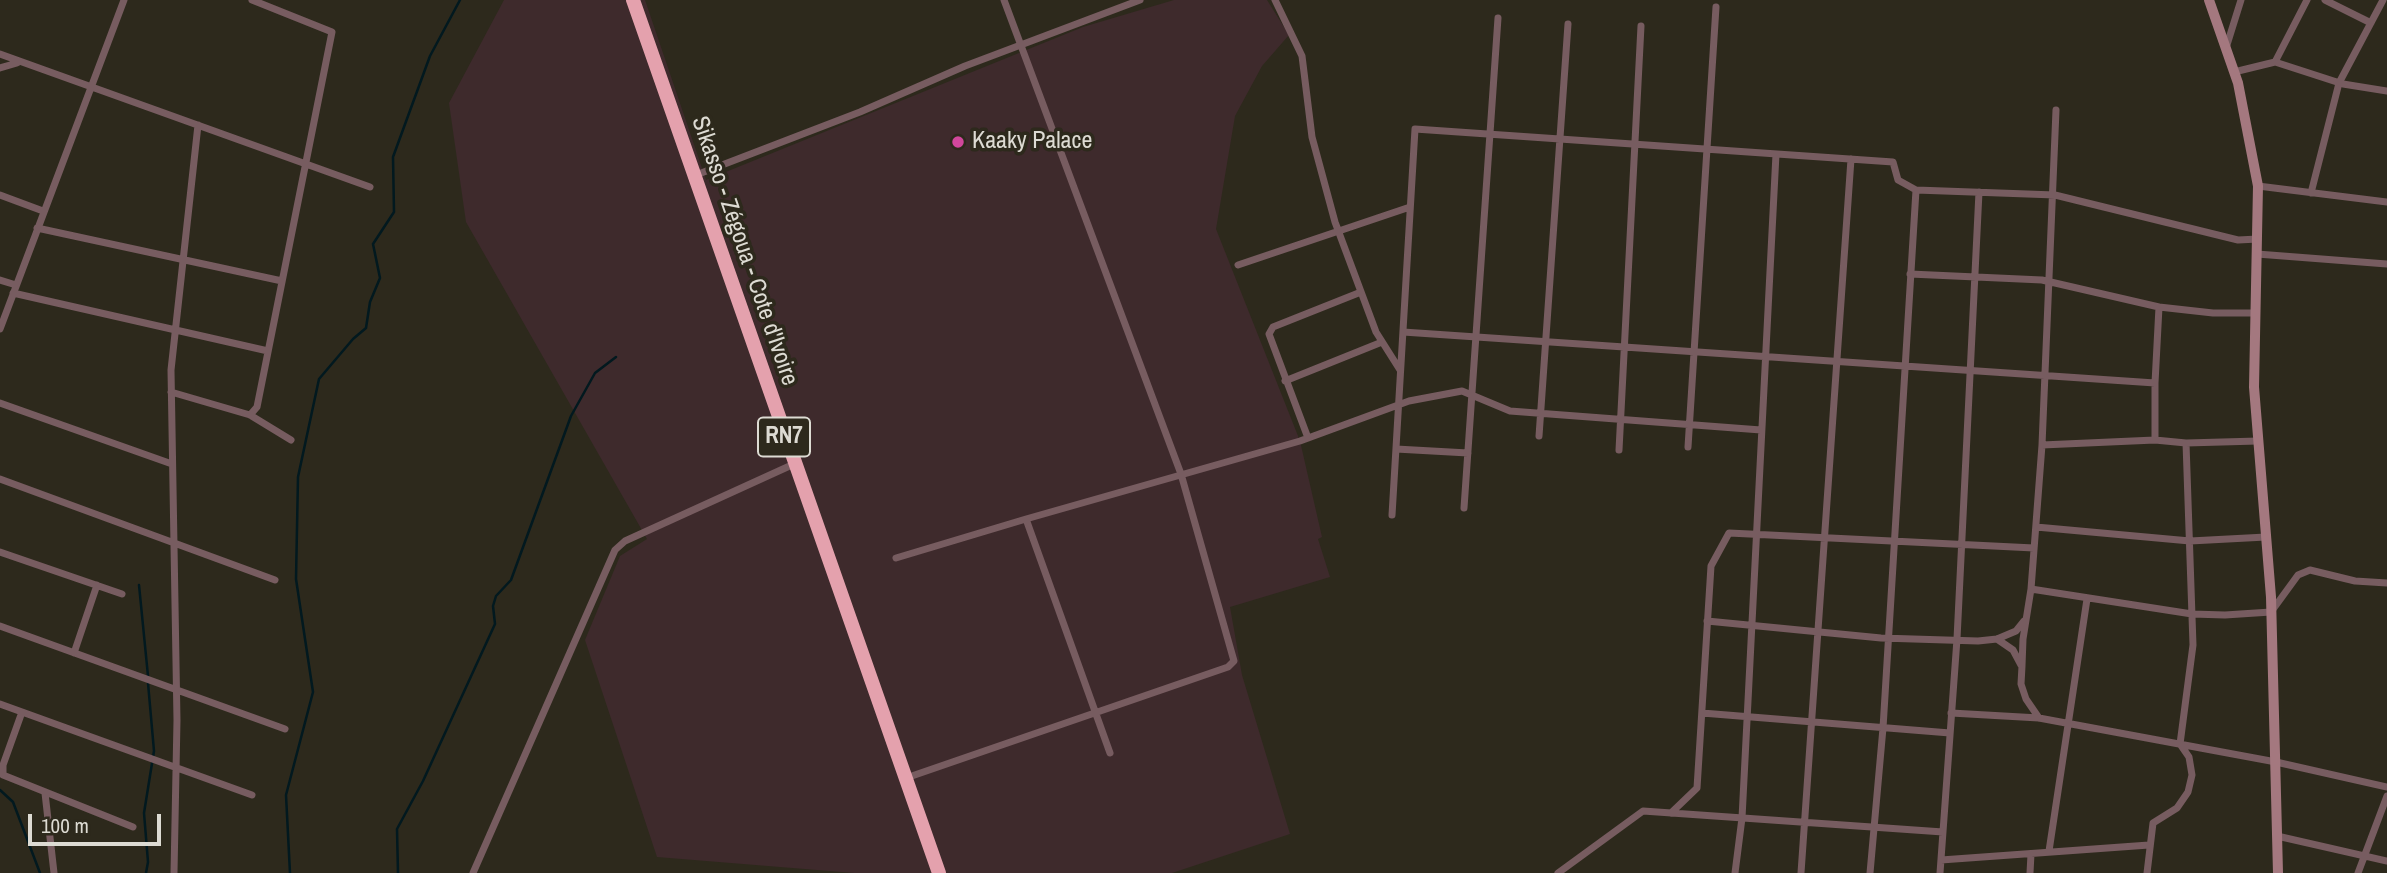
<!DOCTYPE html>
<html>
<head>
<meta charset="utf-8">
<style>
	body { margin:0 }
	#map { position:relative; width:2387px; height:873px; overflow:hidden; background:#2d291c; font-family:"Archivo Narrow",sans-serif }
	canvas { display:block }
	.scale { position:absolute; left:28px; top:814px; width:133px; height:32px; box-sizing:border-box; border:4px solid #dddbd3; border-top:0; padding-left:9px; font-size:21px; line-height:24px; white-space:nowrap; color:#dddbd3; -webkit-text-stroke:5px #2d291c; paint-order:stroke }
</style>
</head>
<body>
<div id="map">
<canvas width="2387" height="873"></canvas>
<div class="scale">100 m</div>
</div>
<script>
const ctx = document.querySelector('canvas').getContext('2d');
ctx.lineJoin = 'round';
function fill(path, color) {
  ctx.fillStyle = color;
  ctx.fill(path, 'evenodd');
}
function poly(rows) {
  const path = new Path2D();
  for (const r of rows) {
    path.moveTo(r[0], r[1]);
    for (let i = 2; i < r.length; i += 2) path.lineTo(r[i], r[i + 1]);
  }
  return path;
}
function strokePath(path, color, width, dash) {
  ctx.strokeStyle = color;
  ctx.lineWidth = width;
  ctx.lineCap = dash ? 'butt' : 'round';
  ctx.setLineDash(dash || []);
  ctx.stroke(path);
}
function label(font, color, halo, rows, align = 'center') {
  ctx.font = font + ' "Archivo Narrow",sans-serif';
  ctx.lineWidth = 7;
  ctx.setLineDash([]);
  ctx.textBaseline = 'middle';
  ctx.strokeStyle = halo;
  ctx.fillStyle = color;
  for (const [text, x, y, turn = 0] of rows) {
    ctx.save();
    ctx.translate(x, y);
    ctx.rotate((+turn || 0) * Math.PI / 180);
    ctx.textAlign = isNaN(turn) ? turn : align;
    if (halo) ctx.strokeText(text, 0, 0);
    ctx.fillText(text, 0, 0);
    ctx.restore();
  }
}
const industrial = poly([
	[504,0,645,0,706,180,1083,27,1174,0,1267,0,1289,35,1262,66,1235,116,1216,229,1300,441,1322,537,1318,539,1330,577,1230,607,1242,675,1290,834,1172,873,854,873,657,857,585,640,620,556,647,539,466,222,449,103]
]);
const stream = poly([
	[139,585,148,676],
	[0,790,13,802,40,873],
	[146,873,148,862,144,813,154,751,148,683],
	[290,873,286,795,313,692,296,579,298,477,319,379,353,339,366,328,370,302,380,278,373,244,394,212,393,157,430,56,460,0],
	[398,873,397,829,423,781,495,624,493,606,496,596,511,580,571,416,595,373,616,357]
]);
const street = poly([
	[1275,0,1302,56,1312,137,1335,222,1376,332,1400,370],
	[2325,0,2371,23],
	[2226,48,2241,0],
	[0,54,370,187],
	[2275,62,2307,0],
	[0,68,17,63],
	[2234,72,2275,62,2343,84,2387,91],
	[696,175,860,112,965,66,1140,0],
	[2258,186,2387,202],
	[2311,193,2339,83,2383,0],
	[0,195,43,211],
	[37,228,282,281],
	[2257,254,2387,264],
	[1238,265,1410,207],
	[1910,274,2042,280,2159,307],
	[0,280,16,285],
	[13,293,268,351],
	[0,329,124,0],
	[1403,332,2155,383,2159,307,2213,313,2256,313],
	[1285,381,1382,342],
	[171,392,250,415,291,440],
	[0,403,172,464],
	[250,415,257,407,332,32,252,0],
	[1539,436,1568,24],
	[1308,438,1269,334,1273,327,1361,292],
	[2186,443,2258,441],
	[2042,445,2155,440],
	[1688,447,1716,7],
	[1396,449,1468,453],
	[1619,450,1641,26],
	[0,479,275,580],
	[1464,508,1498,18],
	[1392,515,1415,129,1893,162,1898,180,1916,190,2055,195,2238,240,2258,239],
	[2036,527,2190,541,2266,537],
	[0,552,122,594],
	[896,558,1026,519],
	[2031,589,2192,614,2225,615,2271,612,2298,575,2310,570,2355,581,2387,583],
	[1707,621,1881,638,1978,641,1997,639,2016,631,2024,621],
	[0,626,285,729],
	[1997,639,2013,650,2021,665],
	[74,653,97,585],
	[0,704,252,795],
	[22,712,3,765,3,775,133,827],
	[1702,713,1950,733],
	[1951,713,2039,718,2276,762,2387,787],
	[2039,718,2026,699,2021,684,2022,666,2023,639,2031,589,2042,445,2056,110],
	[1110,753,1026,519,1300,441,1409,401,1462,391,1510,411,1761,430],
	[906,778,1228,667,1234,661,1181,474,1004,0],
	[45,793,54,873],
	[1671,813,1697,788,1711,566,1729,533,2034,548],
	[2277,836,2387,861],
	[2049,851,2087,599],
	[1941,860,2149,845],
	[174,873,177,720,171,370,198,125],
	[473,873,615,550,625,541,794,464],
	[1558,873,1643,811,1943,832],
	[1735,873,1742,818,1776,154],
	[1801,873,1851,159],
	[1870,873,1883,728,1916,190],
	[1940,873,1957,639,1979,192],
	[2030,873,2031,854],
	[2147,873,2153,823,2177,808,2188,792,2192,775,2189,757,2180,744,2193,645,2186,443,2155,440,2155,383],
	[2358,873,2387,796]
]);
const secondary = poly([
	[2209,0,2238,83,2258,186,2254,387,2271,597,2278,873]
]);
const highway = poly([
	[633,0,939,873]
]);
const markers = [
	[958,142,7,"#d1479c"]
];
const shields = [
	[784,437,52]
];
const shieldNames = [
	["RN7",784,437]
];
const poiNames = [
	["Kaaky Palace",972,142]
];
const streetNames = [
	["Sikasso - Zégoua - Cote d'Ivoire",744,251,71]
];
fill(industrial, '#3e2a2c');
strokePath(stream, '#02191f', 2.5);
strokePath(street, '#775c60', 7);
strokePath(secondary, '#a4787f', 10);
strokePath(highway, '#e4a1ad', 14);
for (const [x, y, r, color] of markers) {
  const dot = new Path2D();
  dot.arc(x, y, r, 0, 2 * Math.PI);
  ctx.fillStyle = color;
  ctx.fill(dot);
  strokePath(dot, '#2d291c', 2.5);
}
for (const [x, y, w] of shields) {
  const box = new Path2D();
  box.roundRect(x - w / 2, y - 19.5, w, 39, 5);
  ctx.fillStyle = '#2d291c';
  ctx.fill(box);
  strokePath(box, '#dddbd3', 2);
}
label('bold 23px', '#dddbd3', null, shieldNames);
label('24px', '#dddbd3', '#2d291c', poiNames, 'left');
label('24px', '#dddbd3', '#2d291c', streetNames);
</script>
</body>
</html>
